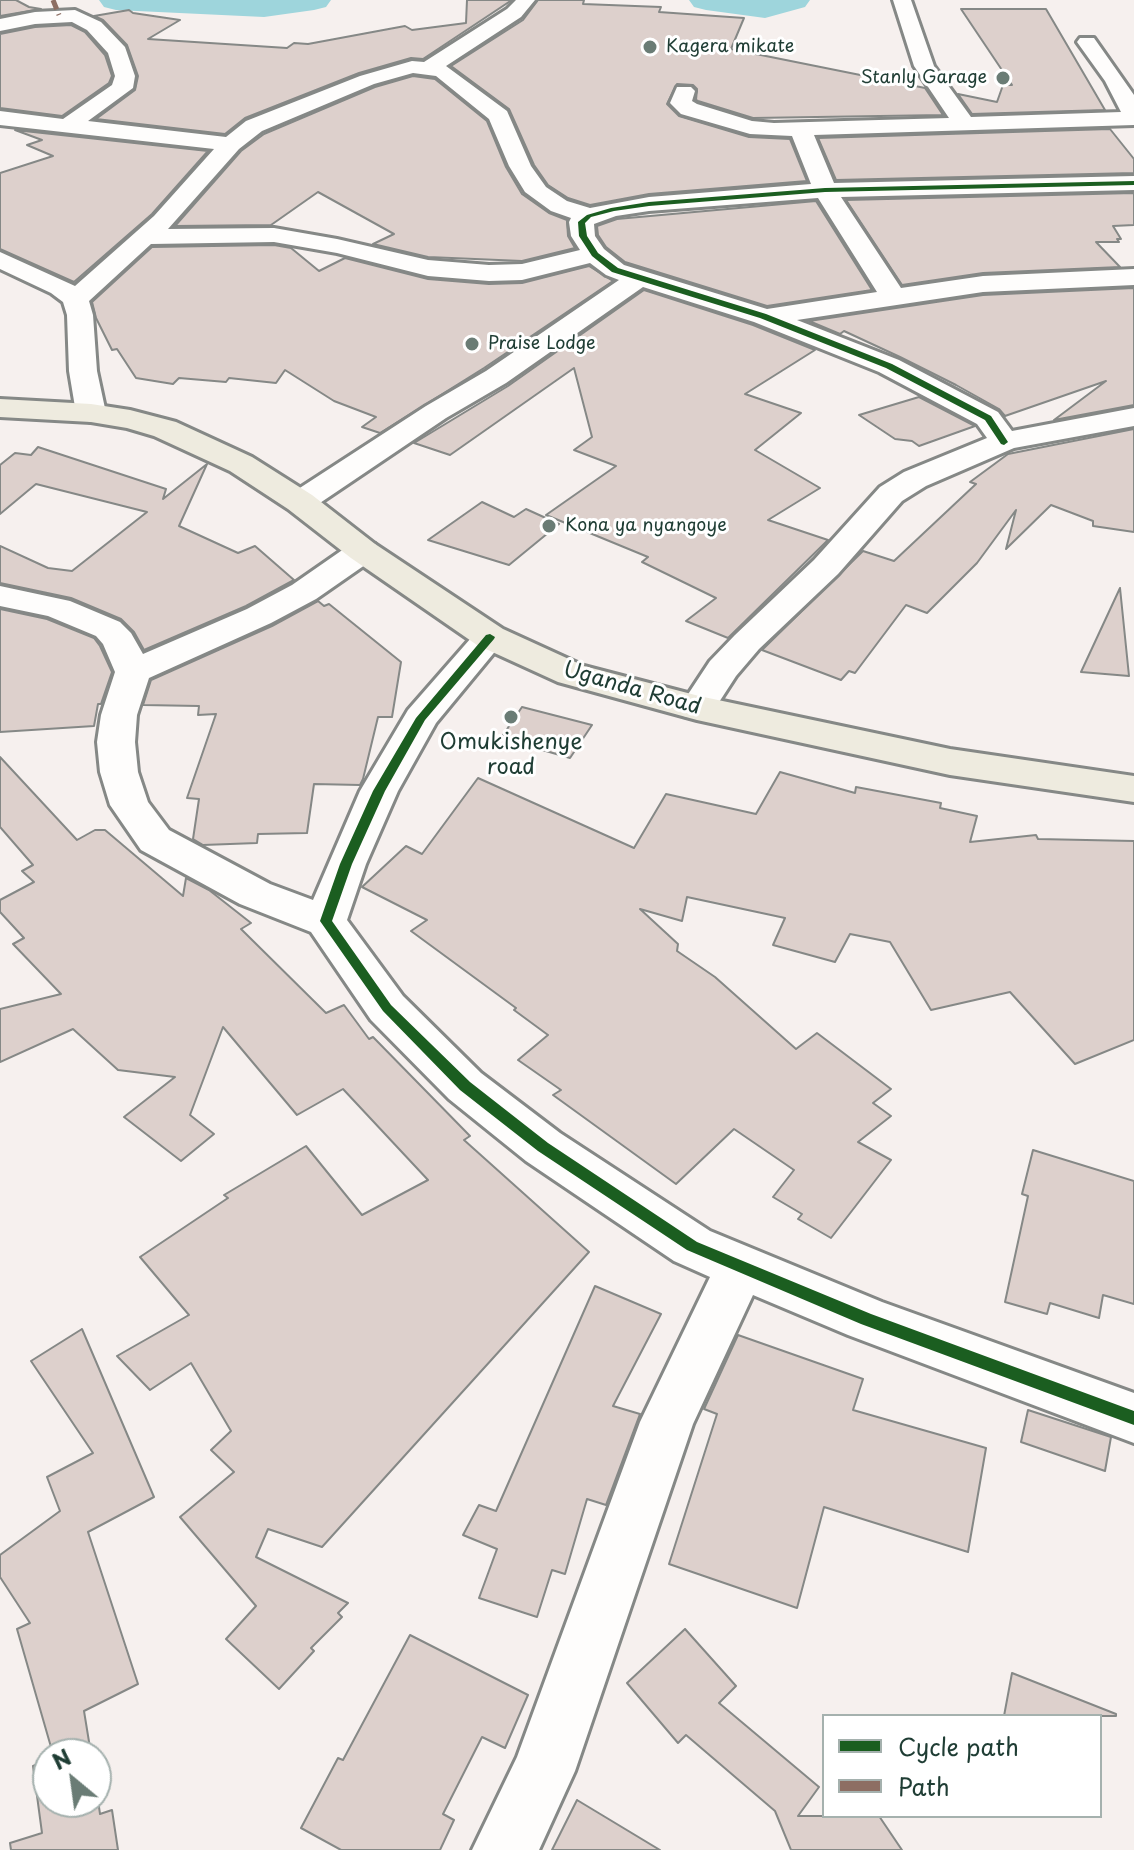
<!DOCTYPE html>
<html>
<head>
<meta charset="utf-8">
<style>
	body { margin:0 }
	#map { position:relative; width:1134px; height:1850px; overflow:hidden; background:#f6f0ee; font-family:"Playpen Sans",sans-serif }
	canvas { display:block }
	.legend { position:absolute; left:822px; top:1714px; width:280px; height:104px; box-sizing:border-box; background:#fff; border:2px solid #a5b1ae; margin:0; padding:10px 14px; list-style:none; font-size:24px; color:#1f3d34 }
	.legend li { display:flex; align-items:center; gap:16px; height:40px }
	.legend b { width:40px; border:2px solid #a5b1ae }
	.north { position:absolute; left:32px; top:1738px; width:80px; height:80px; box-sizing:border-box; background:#fff; border:2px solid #a5b1ae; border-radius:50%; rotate:331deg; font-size:22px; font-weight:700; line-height:32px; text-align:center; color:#1f3d34 }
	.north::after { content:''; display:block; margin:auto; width:28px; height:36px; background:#6a7c75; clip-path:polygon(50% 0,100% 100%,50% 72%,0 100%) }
</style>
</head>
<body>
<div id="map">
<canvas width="1134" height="1850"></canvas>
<ul class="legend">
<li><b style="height:10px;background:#1b5e20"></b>Cycle path</li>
<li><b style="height:10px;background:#8d6e63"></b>Path</li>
</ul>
<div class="north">N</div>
</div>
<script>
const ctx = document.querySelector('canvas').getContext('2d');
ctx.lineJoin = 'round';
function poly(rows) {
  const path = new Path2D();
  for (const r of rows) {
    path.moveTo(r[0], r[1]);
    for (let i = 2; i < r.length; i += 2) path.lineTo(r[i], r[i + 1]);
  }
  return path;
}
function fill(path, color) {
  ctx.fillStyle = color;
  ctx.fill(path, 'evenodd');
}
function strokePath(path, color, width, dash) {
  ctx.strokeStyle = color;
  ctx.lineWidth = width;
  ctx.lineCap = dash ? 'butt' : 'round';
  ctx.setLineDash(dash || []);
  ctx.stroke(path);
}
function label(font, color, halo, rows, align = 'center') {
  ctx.font = font + ' "Playpen Sans",sans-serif';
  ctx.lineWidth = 6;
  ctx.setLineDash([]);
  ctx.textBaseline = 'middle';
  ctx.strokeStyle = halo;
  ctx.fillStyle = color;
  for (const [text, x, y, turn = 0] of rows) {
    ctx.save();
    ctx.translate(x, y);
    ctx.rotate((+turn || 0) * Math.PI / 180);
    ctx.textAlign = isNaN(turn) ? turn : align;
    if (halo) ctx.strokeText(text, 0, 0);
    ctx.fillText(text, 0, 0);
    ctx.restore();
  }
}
const river = poly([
	[99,0,331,0,326,7,314,10,264,17,116,10,104,7,99,0],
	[689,0,810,0,805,7,765,18,706,10,694,7,689,0]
]);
const building = poly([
	[0,0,16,0,29,7,41,9,0,16,0,0],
	[467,0,512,0,423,59,411,58,359,73,245,118,225,134,96,119,135,90,138,76,127,45,103,20,94,16,129,10,133,13,180,20,148,39,287,48,294,43,308,44,405,26,412,30,466,23,467,0],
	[538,0,584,0,583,4,661,7,659,12,744,18,731,49,925,88,943,115,753,118,698,101,696,100,697,89,693,85,677,84,667,104,679,116,749,137,790,139,807,181,649,194,590,205,568,198,548,185,534,165,509,109,451,66,523,20,538,0],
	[961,9,1046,9,1105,110,972,114,958,94,997,102,1003,85,1012,85,961,9],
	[71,25,85,32,105,55,112,76,109,83,62,116,0,108,0,34,35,27,71,25],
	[413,76,435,79,487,121,506,167,522,194,549,213,567,220,568,236,575,248,522,261,428,257,373,244,394,234,318,192,271,225,175,226,241,151,264,134,375,87,413,76],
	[1110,129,1134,159,1134,173,836,180,818,138,1110,129],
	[15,130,208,151,152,214,74,282,0,249,0,173,53,156,27,145,42,140,15,130],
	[1134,193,1134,225,1113,226,1121,239,1117,239,1119,242,1096,242,1120,267,983,273,902,285,846,200,1134,193],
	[816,201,872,290,767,306,625,262,606,247,598,235,597,226,617,219,816,201],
	[274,245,291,248,319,271,345,258,428,279,489,284,522,283,589,266,613,281,484,368,380,433,362,427,376,417,334,401,285,370,276,383,229,378,226,382,179,378,173,384,136,378,117,349,112,350,96,318,92,302,152,247,274,245],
	[1134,288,1134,405,1054,420,1106,381,1005,416,999,409,956,385,900,357,844,331,840,334,809,321,983,295,1134,288],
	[644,290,753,325,815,350,745,394,801,413,755,450,820,488,768,520,828,540,728,638,686,621,716,598,642,562,648,557,546,515,616,466,574,450,592,437,574,368,450,455,414,443,508,386,644,290],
	[919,397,975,426,919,446,912,441,895,439,859,415,919,397],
	[1134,429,1134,532,1093,526,1093,521,1051,505,1006,549,1016,510,977,563,927,613,906,605,855,673,849,671,841,680,762,650,863,551,894,561,976,484,970,482,1008,454,1134,429],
	[38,447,166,489,163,499,207,464,179,526,238,553,255,546,294,580,246,606,144,650,134,632,121,619,71,598,0,583,0,546,48,568,72,571,147,512,36,484,0,514,0,465,15,453,31,455,38,447],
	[482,502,514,517,526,509,559,524,509,565,428,540,482,502],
	[1120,588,1129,676,1081,672,1120,588],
	[318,601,324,606,329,604,401,662,392,717,378,717,363,779,360,785,314,784,307,833,258,834,257,843,203,845,193,839,199,799,187,798,216,714,198,715,199,706,143,705,151,680,272,626,318,601],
	[0,609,47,619,94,638,100,646,112,672,101,704,98,704,94,726,0,732,0,609],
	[522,707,592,725,570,758,501,738,522,707],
	[0,757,77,840,95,830,105,830,183,896,186,878,209,890,251,923,241,929,326,1013,344,1005,369,1039,373,1037,470,1136,464,1140,589,1252,322,1547,268,1529,256,1557,348,1603,338,1613,342,1617,311,1648,314,1651,279,1689,226,1639,256,1606,180,1517,234,1472,211,1450,231,1431,191,1363,150,1390,117,1356,189,1315,140,1257,228,1198,224,1195,306,1146,362,1215,428,1180,343,1089,297,1115,223,1027,190,1115,214,1134,181,1161,124,1117,175,1077,118,1070,73,1029,0,1062,0,1009,61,994,13,944,24,938,0,912,0,900,34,882,22,871,33,865,0,827,0,757],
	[780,772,855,793,856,787,941,803,940,808,977,816,970,842,1036,835,1038,839,1134,841,1134,1040,1075,1064,1010,992,931,1010,890,942,850,934,835,962,773,945,785,918,687,897,682,921,640,909,678,944,677,951,715,977,796,1049,817,1033,891,1089,873,1103,891,1116,858,1142,891,1160,831,1238,798,1219,802,1214,773,1197,794,1170,734,1129,676,1184,553,1095,561,1090,518,1060,548,1035,514,1010,516,1008,411,931,427,920,362,887,406,846,422,854,478,778,634,848,666,794,756,814,780,772],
	[1033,1150,1134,1181,1134,1304,1103,1295,1099,1318,1050,1303,1047,1314,1005,1302,1028,1196,1022,1194,1033,1150],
	[595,1286,661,1314,613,1406,640,1414,606,1505,587,1499,565,1574,552,1570,537,1617,479,1598,497,1549,463,1535,479,1505,496,1511,595,1286],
	[82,1329,154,1497,88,1532,138,1684,84,1711,91,1754,53,1754,17,1629,30,1623,0,1577,0,1555,60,1511,47,1477,93,1453,31,1361,82,1329],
	[738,1335,863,1379,853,1410,986,1448,968,1552,824,1507,797,1608,669,1564,717,1414,704,1409,738,1335],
	[1028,1410,1111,1437,1105,1471,1021,1442,1028,1410],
	[685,1629,736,1686,719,1703,819,1787,798,1816,879,1816,902,1850,791,1850,775,1811,686,1735,678,1743,627,1683,685,1629],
	[410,1635,528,1695,505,1748,482,1737,443,1814,454,1820,440,1850,341,1850,301,1828,338,1758,343,1760,410,1635],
	[1012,1673,1116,1714,1116,1716,1004,1716,1012,1673],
	[48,1760,48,1802,96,1802,96,1786,100,1814,112,1810,118,1850,11,1850,10,1843,42,1833,33,1766,48,1760],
	[577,1800,660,1850,552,1850,577,1800]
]);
const street = poly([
	[516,0,535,0,521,17,446,66,507,111,531,166,546,187,567,201,590,208,649,197,811,184,792,136,750,134,681,114,670,103,677,87,691,87,695,91,692,101,697,104,752,121,774,123,949,118,914,66,893,0,911,0,934,66,971,117,1121,112,1105,81,1077,42,1080,38,1094,38,1134,95,1134,125,814,135,834,183,1134,176,1134,190,841,197,901,288,983,276,1134,269,1134,285,983,292,797,320,899,360,998,412,1012,431,1134,408,1134,426,1014,448,926,486,902,501,838,574,759,649,736,676,710,716,697,719,684,716,679,708,710,661,735,635,814,560,880,487,904,472,987,438,977,424,879,372,754,322,643,287,506,383,446,418,311,509,300,511,289,509,284,502,289,495,426,406,486,371,619,280,606,275,590,263,522,280,489,281,428,276,337,253,274,242,151,244,89,301,93,315,97,371,106,413,101,419,91,422,81,419,76,413,69,371,67,315,63,302,51,293,0,269,0,252,75,286,154,216,214,149,0,125,0,111,63,119,112,85,115,76,108,53,87,30,72,22,35,24,0,31,0,19,35,12,75,10,101,22,125,47,135,76,133,88,88,121,226,137,246,121,360,76,412,61,424,62,507,9,516,0],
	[413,73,436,76,489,119,509,166,525,192,551,211,571,218,569,222,571,236,580,250,522,264,489,265,428,260,337,239,274,228,168,229,239,149,262,131,374,84,413,73],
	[818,198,877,292,767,309,624,265,604,249,595,236,594,224,616,216,649,211,818,198],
	[363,541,375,544,379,551,375,558,316,599,271,623,149,678,137,715,135,742,138,772,148,802,169,830,270,884,313,900,360,791,408,710,478,630,490,627,502,630,507,637,436,723,398,791,366,864,347,920,403,996,481,1073,560,1133,710,1231,882,1302,1134,1393,1134,1443,848,1335,753,1295,693,1424,575,1771,539,1850,472,1850,517,1757,640,1422,710,1277,674,1261,526,1161,449,1099,371,1020,311,932,240,904,141,850,110,805,100,772,97,742,101,715,115,672,103,644,96,636,48,616,0,606,0,586,70,601,120,622,131,633,143,654,247,609,292,585,351,544,363,541]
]);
const primary = poly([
	[0,399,91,404,130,410,176,422,252,457,312,495,375,544,503,629,584,666,699,696,950,749,1134,776,1134,802,950,775,697,720,558,682,477,645,351,558,288,509,230,471,154,436,127,428,91,422,0,417,0,399]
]);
const quiet = poly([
	[53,0,59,15]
]);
const cycleway = poly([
	[1134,181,1134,185,825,192,649,206,614,211,591,217,585,223,587,236,598,253,618,268,766,314,892,364,991,416,1008,442,1004,445,1001,444,985,420,886,368,760,318,612,272,592,256,579,236,578,222,587,215,611,208,649,202,825,188,1134,181],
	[490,634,495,637,494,639,425,720,385,791,352,864,332,921,391,1005,470,1082,548,1143,697,1242,871,1314,1134,1411,1134,1425,861,1324,687,1250,538,1151,460,1090,383,1011,320,921,340,864,373,791,416,718,486,635,490,634]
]);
const markers = [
	[650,47,8,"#6a7c75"],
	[1003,78,8,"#6a7c75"],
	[472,344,8,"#6a7c75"],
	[549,526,8,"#6a7c75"],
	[511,717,8,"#6a7c75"]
];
const farPoinames = [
	["Kagera mikate",666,47],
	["Stanly Garage",987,78,"right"],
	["Praise Lodge",488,344],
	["Kona ya nyangoye",565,526]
];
const streetNames = [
	["Uganda Road",632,689,16]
];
const poiNames = [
	["Omukishenye",511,743],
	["road",511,768]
];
fill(river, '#9ed5dc');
fill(building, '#ddd0cc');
strokePath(building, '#858886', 2);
strokePath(street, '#858886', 6);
strokePath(primary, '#858886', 6);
fill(street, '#fefdfc');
fill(primary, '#eeebdf');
strokePath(quiet, '#8d6e63', 5, [10, 5]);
fill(cycleway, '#1b5e20');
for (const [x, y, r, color] of markers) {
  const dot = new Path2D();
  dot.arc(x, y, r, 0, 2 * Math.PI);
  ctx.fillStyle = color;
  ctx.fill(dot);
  strokePath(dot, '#fff', 3);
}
label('18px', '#1f3d34', '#fff', farPoinames, 'left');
label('22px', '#1f3d34', '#fff', streetNames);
label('22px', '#1f3d34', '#fff', poiNames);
</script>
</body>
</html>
